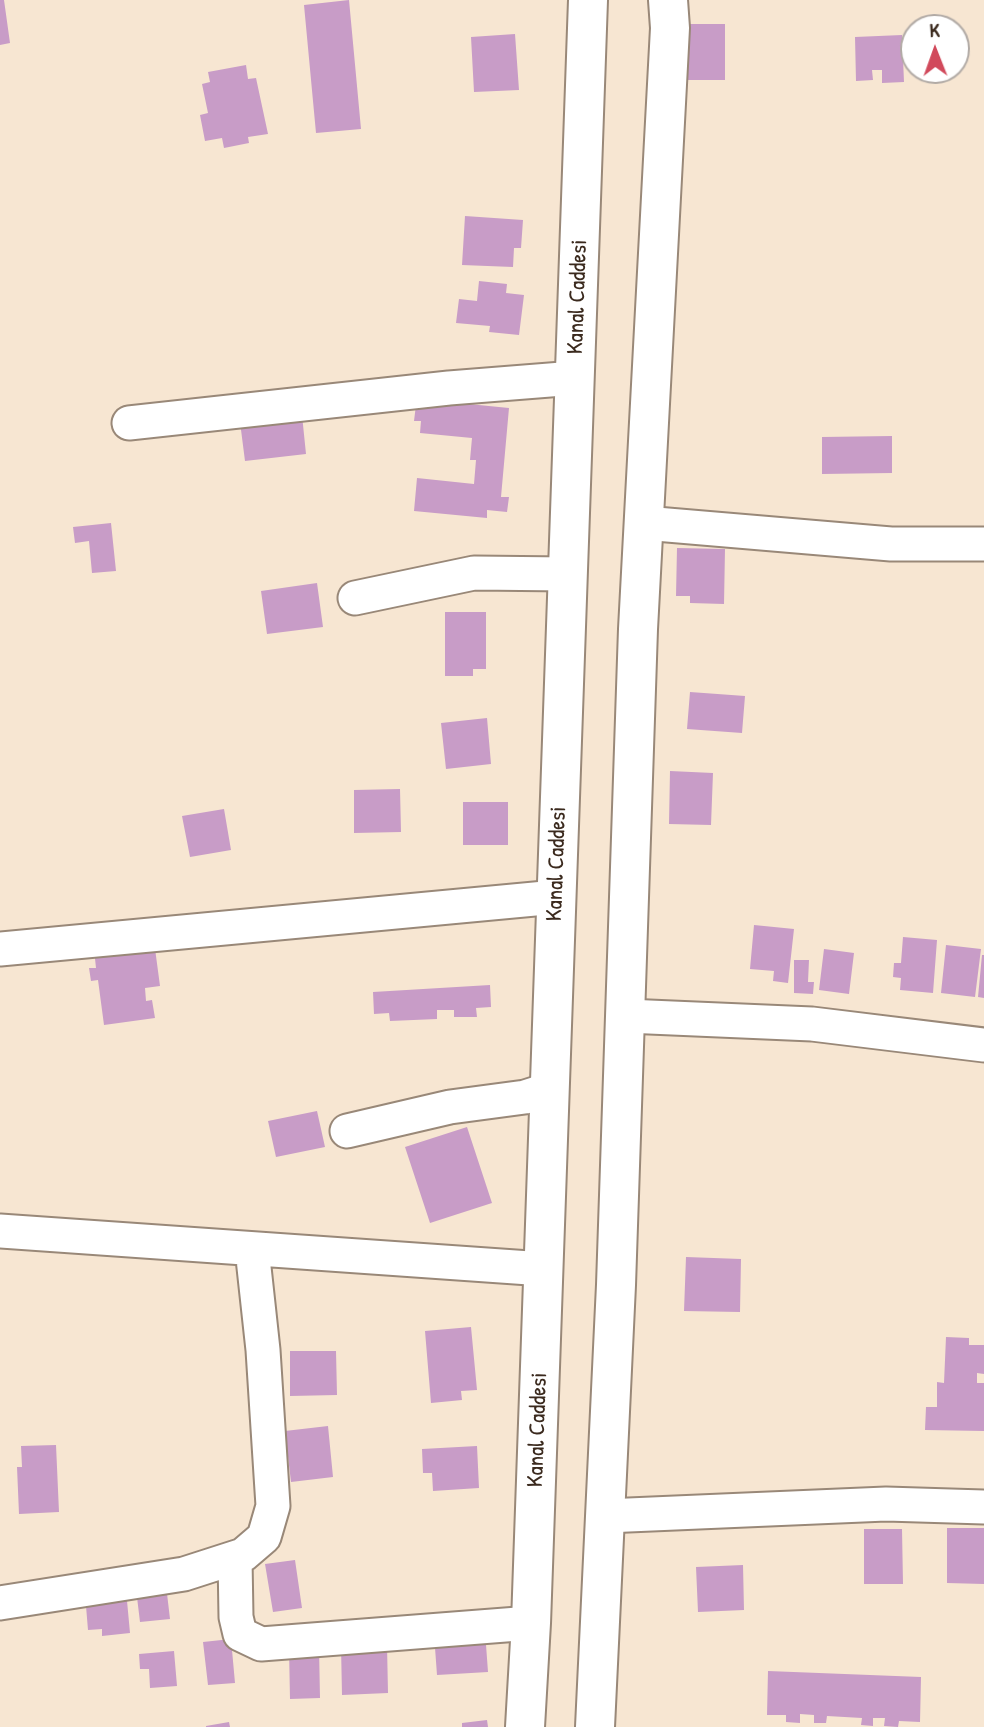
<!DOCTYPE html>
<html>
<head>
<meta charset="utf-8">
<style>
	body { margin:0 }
	#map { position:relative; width:984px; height:1727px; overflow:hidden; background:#f7e6d2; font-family:"Patrick Hand",sans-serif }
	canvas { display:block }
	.north { position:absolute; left:900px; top:14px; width:70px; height:70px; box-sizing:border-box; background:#fff; border:2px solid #b1aaa5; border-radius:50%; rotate:359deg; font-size:19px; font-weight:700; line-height:28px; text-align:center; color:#3b2a1e }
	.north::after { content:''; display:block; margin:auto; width:24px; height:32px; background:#d1495b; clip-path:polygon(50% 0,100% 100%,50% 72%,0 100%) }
</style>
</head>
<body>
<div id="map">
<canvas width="984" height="1727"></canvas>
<div class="north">K</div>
</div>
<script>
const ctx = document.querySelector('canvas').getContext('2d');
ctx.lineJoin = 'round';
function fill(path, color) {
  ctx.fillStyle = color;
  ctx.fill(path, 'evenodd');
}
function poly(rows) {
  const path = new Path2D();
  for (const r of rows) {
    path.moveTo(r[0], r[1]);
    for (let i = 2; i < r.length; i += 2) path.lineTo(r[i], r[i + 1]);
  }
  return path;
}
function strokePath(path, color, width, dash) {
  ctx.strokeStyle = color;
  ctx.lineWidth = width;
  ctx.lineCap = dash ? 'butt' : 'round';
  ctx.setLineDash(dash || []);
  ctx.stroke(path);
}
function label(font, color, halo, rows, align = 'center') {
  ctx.font = font + ' "Patrick Hand",sans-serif';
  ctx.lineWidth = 5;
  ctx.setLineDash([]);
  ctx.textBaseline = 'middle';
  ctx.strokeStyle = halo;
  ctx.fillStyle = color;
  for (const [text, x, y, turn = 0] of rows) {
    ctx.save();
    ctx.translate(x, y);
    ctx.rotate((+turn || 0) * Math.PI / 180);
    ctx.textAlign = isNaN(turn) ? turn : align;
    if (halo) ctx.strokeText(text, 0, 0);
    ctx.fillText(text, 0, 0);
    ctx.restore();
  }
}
const building = poly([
	[0,0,4,0,10,43,0,45],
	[349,0,361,129,316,133,304,5],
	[682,24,725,24,725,80,682,80],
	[515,34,519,90,474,92,471,37],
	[902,35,904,82,882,83,882,70,872,70,873,80,856,81,855,37],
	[246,65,248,79,256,78,268,134,248,137,249,143,224,148,222,138,205,141,200,115,208,113,202,84,210,82,208,72],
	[465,216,523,220,521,248,514,248,513,267,462,265],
	[479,281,507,284,506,293,524,295,519,335,489,332,490,326,456,323,459,299,477,301],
	[438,401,509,408,501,497,509,497,507,512,487,510,487,518,414,511,417,478,474,484,476,460,470,460,472,438,420,433,421,421,414,421,416,405,438,407],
	[302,415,306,454,245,461,240,422],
	[892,436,892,473,822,474,822,437],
	[111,523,116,571,92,573,89,541,75,543,73,527],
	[677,548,725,549,724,604,690,603,690,596,676,596],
	[317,583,323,627,267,634,261,591],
	[445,612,486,612,486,669,473,669,473,676,445,676],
	[690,692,745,696,742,733,687,729],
	[487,718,491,764,446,769,441,723],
	[670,771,713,773,711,825,669,824],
	[400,789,401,832,354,833,354,790],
	[463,802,508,802,508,845,463,845],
	[224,809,231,850,190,857,182,816],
	[754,925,794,929,788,983,773,981,774,971,750,969],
	[903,937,937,940,933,993,900,990,901,978,893,977,894,963,901,963],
	[154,941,160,986,145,988,146,1001,152,1000,155,1018,104,1025,98,980,91,981,89,968,96,968,94,949],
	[946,945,981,949,975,997,941,993],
	[824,949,854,953,849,994,819,990],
	[982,955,984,955,984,998,978,997],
	[794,960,809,960,808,982,814,982,813,994,794,993],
	[490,985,491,1007,476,1008,477,1017,454,1017,454,1010,437,1010,437,1019,390,1021,389,1013,374,1014,373,992],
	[317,1111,325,1147,276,1157,268,1121],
	[467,1127,492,1203,430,1223,405,1147],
	[686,1257,741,1259,740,1312,684,1311],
	[471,1327,477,1390,461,1391,462,1400,431,1403,425,1331],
	[946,1337,969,1338,969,1345,984,1345,984,1374,977,1373,977,1383,984,1383,984,1431,925,1430,926,1407,937,1407,937,1382,944,1383],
	[290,1351,336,1351,337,1395,290,1396],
	[328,1426,333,1477,291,1482,285,1431],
	[56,1445,59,1512,19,1514,17,1467,22,1467,21,1446],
	[477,1446,479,1488,433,1491,432,1473,423,1473,422,1449],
	[947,1528,984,1528,984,1584,947,1583],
	[864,1529,902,1529,903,1584,864,1584],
	[295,1560,302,1608,273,1612,265,1564],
	[743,1565,744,1610,698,1612,696,1567],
	[166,1585,170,1619,140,1622,136,1589],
	[126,1590,130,1633,102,1636,102,1629,88,1630,85,1594],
	[485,1631,488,1672,437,1675,434,1634],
	[231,1639,235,1683,208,1685,203,1642],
	[387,1645,388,1693,342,1695,341,1646],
	[319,1647,320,1698,290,1699,289,1648],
	[174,1651,177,1686,150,1688,149,1669,140,1669,139,1654],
	[768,1671,921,1677,920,1722,899,1721,898,1727,884,1726,885,1718,873,1718,873,1726,861,1725,862,1718,827,1716,826,1723,814,1723,814,1715,800,1714,800,1723,786,1722,786,1715,767,1715],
	[487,1720,488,1727,462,1727,462,1723],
	[229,1722,230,1727,206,1727,206,1726]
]);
const street = poly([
	[129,423,449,388,575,378],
	[644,523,891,544,984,544],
	[355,598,474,573,568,574],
	[0,949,556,897],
	[626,1016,812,1024,984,1045],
	[347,1131,450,1107,525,1097,550,1089],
	[0,1231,544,1269],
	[605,1516,886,1504,984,1507],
	[235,1558,236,1617,240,1634,261,1644,531,1623],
	[0,1603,184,1574,243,1555,264,1537,273,1506,263,1350,252,1249]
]);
const secondary = poly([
	[525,1727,531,1623,588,0],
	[595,1727,616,1285,638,629,670,28,668,0]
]);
const streetNames = [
	["Kanal Caddesi",578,297,-88],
	["Kanal Caddesi",557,864,-88],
	["Kanal Caddesi",538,1430,-88]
];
fill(building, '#c89cc7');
strokePath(street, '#998878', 37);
strokePath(secondary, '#998878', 42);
strokePath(street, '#fff', 33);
strokePath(secondary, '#fff', 38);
label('23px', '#3b2a1e', '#fff', streetNames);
</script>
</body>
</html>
